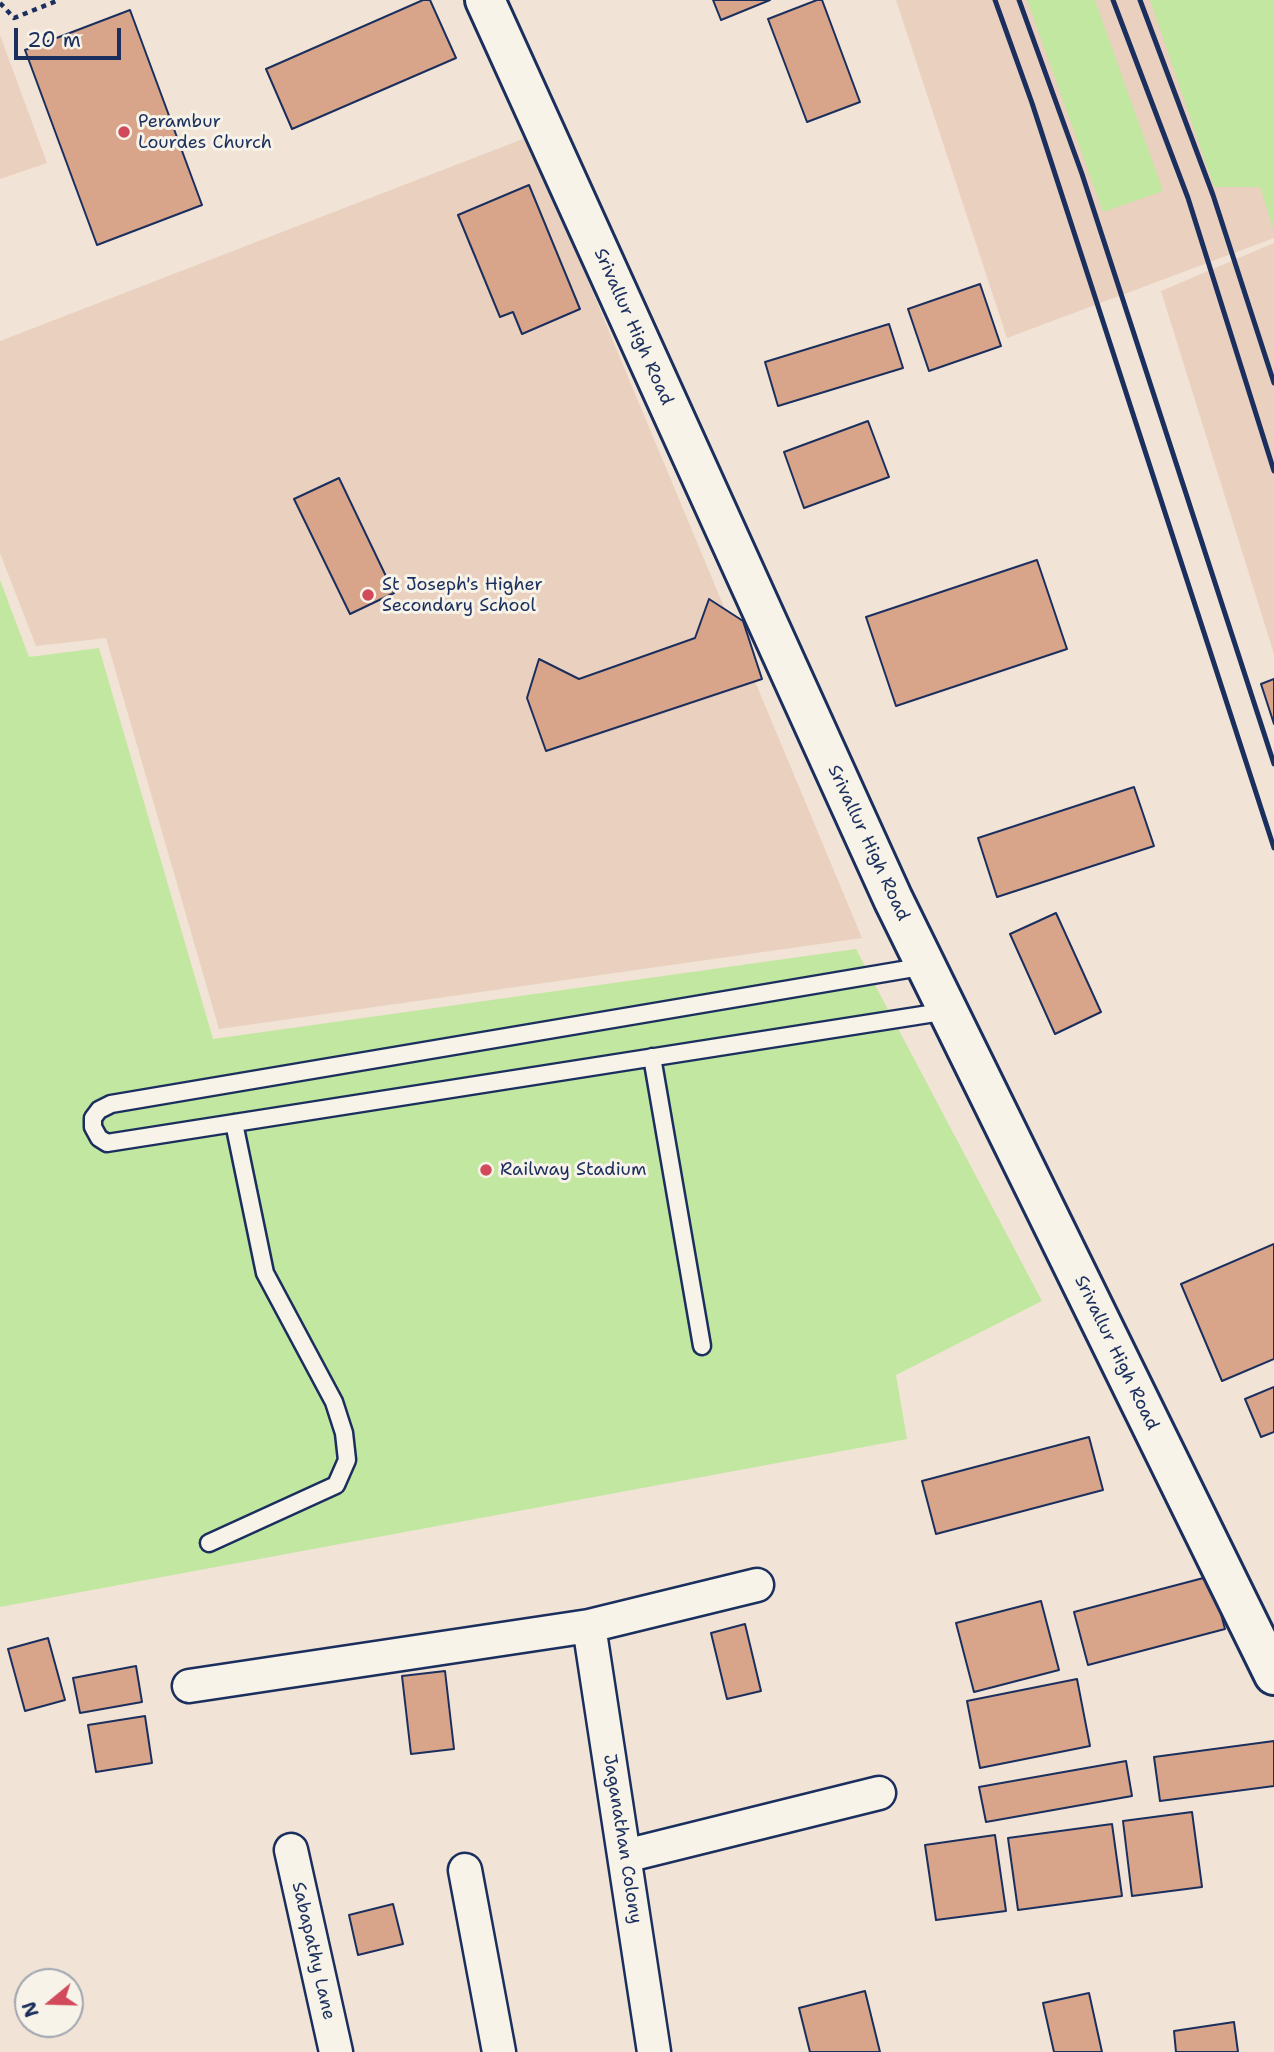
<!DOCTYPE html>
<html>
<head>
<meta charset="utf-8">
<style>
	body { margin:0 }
	#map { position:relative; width:1274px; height:2052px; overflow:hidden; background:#f1e3d5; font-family:"Shantell Sans",sans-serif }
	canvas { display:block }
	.north { position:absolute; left:14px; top:1968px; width:70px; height:70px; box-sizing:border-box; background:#f7f3e8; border:2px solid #9fa5b1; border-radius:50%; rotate:251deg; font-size:19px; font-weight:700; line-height:28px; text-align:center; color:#1b2f5e }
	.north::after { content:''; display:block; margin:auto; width:24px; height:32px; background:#d1495b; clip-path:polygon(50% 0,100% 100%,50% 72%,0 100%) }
	.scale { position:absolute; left:14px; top:28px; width:107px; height:32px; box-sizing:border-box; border:4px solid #1b2f5e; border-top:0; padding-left:9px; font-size:21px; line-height:24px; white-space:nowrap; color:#1b2f5e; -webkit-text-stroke:5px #f7f3e8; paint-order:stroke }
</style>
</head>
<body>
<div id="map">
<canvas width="1274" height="2052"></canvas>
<div class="north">N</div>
<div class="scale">20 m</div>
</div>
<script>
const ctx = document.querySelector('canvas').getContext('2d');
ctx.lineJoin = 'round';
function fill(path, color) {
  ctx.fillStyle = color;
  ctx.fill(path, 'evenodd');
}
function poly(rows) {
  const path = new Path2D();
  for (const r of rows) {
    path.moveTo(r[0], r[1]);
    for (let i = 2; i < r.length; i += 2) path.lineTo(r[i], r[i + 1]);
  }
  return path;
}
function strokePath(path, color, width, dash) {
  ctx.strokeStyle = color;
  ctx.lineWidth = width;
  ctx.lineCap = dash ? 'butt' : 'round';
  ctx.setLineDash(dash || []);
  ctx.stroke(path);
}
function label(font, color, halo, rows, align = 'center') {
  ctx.font = font + ' "Shantell Sans",sans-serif';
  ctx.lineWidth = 6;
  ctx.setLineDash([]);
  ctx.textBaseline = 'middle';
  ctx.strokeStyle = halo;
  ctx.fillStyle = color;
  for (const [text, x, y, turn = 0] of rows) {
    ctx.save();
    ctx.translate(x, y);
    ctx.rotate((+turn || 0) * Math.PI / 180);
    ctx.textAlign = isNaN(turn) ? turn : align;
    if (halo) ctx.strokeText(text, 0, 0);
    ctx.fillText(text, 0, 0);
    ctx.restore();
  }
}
const built = poly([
	[896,0,1274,0,1274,238,1007,338],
	[0,35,47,163,0,179],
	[528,137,862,938,219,1029,106,638,36,646,0,553,0,341],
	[1274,243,1274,654,1161,291]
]);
const green = poly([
	[1027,0,1095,0,1163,191,1103,212],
	[1150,0,1274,0,1274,231,1260,187,1214,187],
	[0,580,29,657,99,648,213,1039,856,949,1042,1301,896,1375,907,1439,0,1607]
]);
const building = poly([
	[423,0,430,0,456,58,292,129,266,69,423,0],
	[713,0,770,0,721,20,713,0],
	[817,0,822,0,860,102,807,122,768,19,817,0],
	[130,10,202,205,97,245,25,50,130,10],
	[529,185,580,309,522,334,513,312,500,317,458,215,529,185],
	[980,284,1001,346,929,371,908,309,980,284],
	[889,324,903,368,778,406,765,362,889,324],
	[868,421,889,477,804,508,784,452,868,421],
	[339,478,394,593,350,614,294,499,339,478],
	[1037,560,1067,649,896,706,866,617,1037,560],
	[709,599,743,621,762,679,546,751,527,698,539,659,579,679,695,638,709,599],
	[1274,679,1274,724,1261,684,1274,679],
	[1134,787,1154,846,997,897,978,838,1134,787],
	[1056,913,1101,1012,1055,1034,1010,934,1056,913],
	[1274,1244,1274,1359,1222,1381,1181,1284,1274,1244],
	[1274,1387,1274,1432,1261,1437,1245,1399,1274,1387],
	[1089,1437,1103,1490,936,1534,922,1481,1089,1437],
	[1211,1576,1225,1629,1088,1665,1074,1612,1211,1576],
	[1041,1601,1059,1670,974,1692,956,1623,1041,1601],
	[745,1624,761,1691,727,1699,711,1633,745,1624],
	[48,1638,65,1700,25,1711,8,1649,48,1638],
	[136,1666,142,1702,80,1713,73,1678,136,1666],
	[445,1671,454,1749,411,1754,402,1676,445,1671],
	[1077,1679,1090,1746,980,1768,967,1701,1077,1679],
	[145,1716,152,1763,96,1772,88,1725,145,1716],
	[1274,1741,1274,1786,1160,1801,1154,1757,1274,1741],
	[1126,1761,1132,1796,986,1822,979,1787,1126,1761],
	[1192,1812,1202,1887,1132,1896,1123,1821,1192,1812],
	[1112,1824,1122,1896,1018,1910,1008,1838,1112,1824],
	[995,1835,1006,1911,936,1920,925,1845,995,1835],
	[393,1904,403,1944,358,1955,349,1915,393,1904],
	[865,1991,880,2052,810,2052,799,2008,865,1991],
	[1089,1993,1102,2052,1054,2052,1043,2003,1089,1993],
	[1234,2022,1238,2052,1176,2052,1174,2031,1234,2022]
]);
const path = poly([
	[0,3,14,18,59,0]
]);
const service = poly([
	[926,966,111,1104,99,1110,93,1118,93,1127,99,1138,107,1143,948,1011],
	[652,1057,702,1346],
	[209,1543,336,1485,347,1460,344,1433,334,1402,265,1273,234,1123]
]);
const minor = poly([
	[589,1626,654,2052],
	[189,1686,589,1626,757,1585],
	[291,1850,336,2052],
	[625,1856,879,1793],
	[465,1870,499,2052]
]);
const tertiary = poly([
	[485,0,893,899,1274,1675]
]);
const rail = poly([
	[995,0,1032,103,1274,848],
	[1019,0,1082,174,1274,764],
	[1113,0,1188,198,1274,471],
	[1140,0,1213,195,1274,383]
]);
const markers = [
	[124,132,7,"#d1495b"],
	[368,595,7,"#d1495b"],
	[486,1170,7,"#d1495b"]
];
const poiNames = [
	["Perambur",138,122],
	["Lourdes Church",138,143],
	["St Joseph's Higher",382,585],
	["Secondary School",382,606],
	["Railway Stadium",500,1170]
];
const streetNames = [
	["Srivallur High Road",633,327,66],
	["Srivallur High Road",868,843,65],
	["Srivallur High Road",1116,1353,64],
	["Jaganathan Colony",622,1839,81],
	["Sabapathy Lane",313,1951,77]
];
fill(built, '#ead0bf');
fill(green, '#c2e7a1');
fill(building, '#d8a58b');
strokePath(building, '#1b2f5e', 2);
strokePath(service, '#1b2f5e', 21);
strokePath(minor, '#1b2f5e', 37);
strokePath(tertiary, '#1b2f5e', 44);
strokePath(path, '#1b2f5e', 4.5, [5, 5]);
strokePath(service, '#f7f3e8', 16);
strokePath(minor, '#f7f3e8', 32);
strokePath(tertiary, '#f7f3e8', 38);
strokePath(rail, '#1b2f5e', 5);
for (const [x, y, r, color] of markers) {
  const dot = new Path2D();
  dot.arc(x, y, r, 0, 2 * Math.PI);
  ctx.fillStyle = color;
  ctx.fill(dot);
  strokePath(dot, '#f7f3e8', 2.5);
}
label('18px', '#1b2f5e', '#f7f3e8', poiNames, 'left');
label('18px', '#1b2f5e', '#f7f3e8', streetNames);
</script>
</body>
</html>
